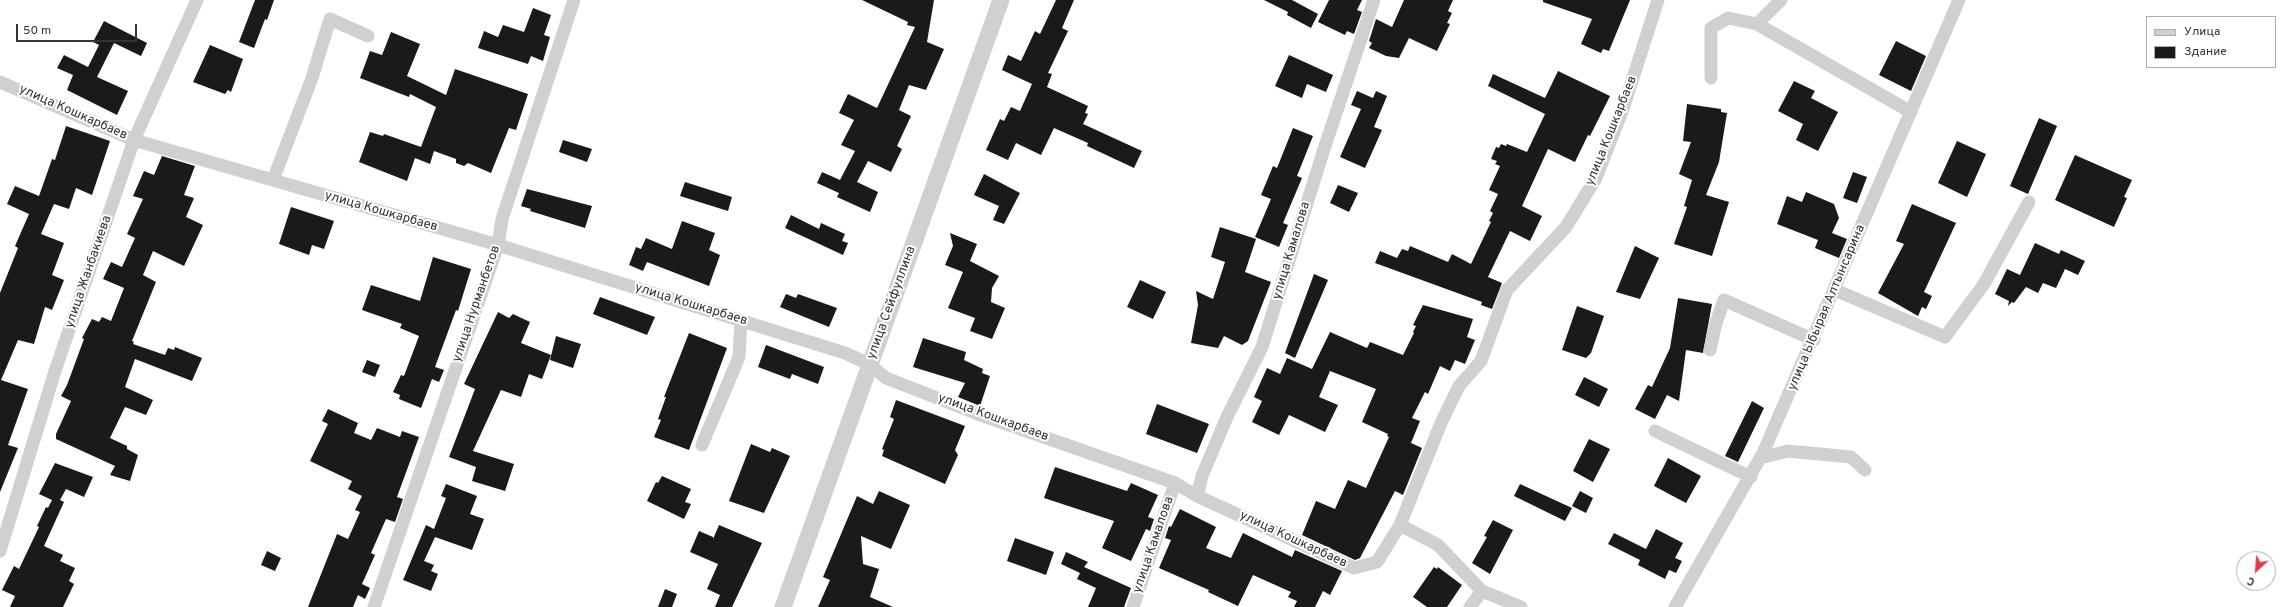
<!DOCTYPE html>
<html>
<head>
<meta charset="utf-8">
<style>
	body { margin:0 }
	#map { position:relative; width:2292px; height:607px; overflow:hidden; background:#fff; font-family:Overpass,sans-serif }
	canvas { display:block }
	.legend { position:absolute; left:2146px; top:16px; width:130px; height:52px; box-sizing:border-box; background:#fff; border:1px solid #adadad; margin:0; padding:5px 7px; list-style:none; font-size:12px; color:#333 }
	.legend li { display:flex; align-items:center; gap:8px; height:20px }
	.legend b { width:20px; border:1px solid #adadad }
	.north { position:absolute; left:2236px; top:551px; width:40px; height:40px; box-sizing:border-box; background:#fff; border:1px solid #adadad; border-radius:50%; rotate:206deg; font-size:11px; font-weight:700; line-height:16px; text-align:center; color:#333 }
	.north::after { content:''; display:block; margin:auto; width:14px; height:18px; background:#e63946; clip-path:polygon(50% 0,100% 100%,50% 72%,0 100%) }
	.scale { position:absolute; left:16px; top:24px; width:121px; height:18px; box-sizing:border-box; border:2px solid #333; border-top:0; padding-left:5px; font-size:12px; line-height:14px; white-space:nowrap; color:#333; -webkit-text-stroke:3px #fff; paint-order:stroke }
</style>
</head>
<body>
<div id="map">
<canvas width="2292" height="607"></canvas>
<ul class="legend">
<li><b style="height:5px;background:#d0d0d0"></b>Улица</li>
<li><b style="height:11px;background:#1a1a1a"></b>Здание</li>
</ul>
<div class="north">С</div>
<div class="scale">50 m</div>
</div>
<script>
const ctx = document.querySelector('canvas').getContext('2d');
ctx.lineJoin = 'round';
function fill(path, color) {
  ctx.fillStyle = color;
  ctx.fill(path, 'evenodd');
}
function poly(rows) {
  const path = new Path2D();
  for (const r of rows) {
    path.moveTo(r[0], r[1]);
    for (let i = 2; i < r.length; i += 2) path.lineTo(r[i], r[i + 1]);
  }
  return path;
}
function strokePath(path, color, width, dash) {
  ctx.strokeStyle = color;
  ctx.lineWidth = width;
  ctx.lineCap = dash ? 'butt' : 'round';
  ctx.setLineDash(dash || []);
  ctx.stroke(path);
}
function label(font, color, halo, rows, align = 'center') {
  ctx.font = font + ' Overpass,sans-serif';
  ctx.lineWidth = 4;
  ctx.setLineDash([]);
  ctx.textBaseline = 'middle';
  ctx.strokeStyle = halo;
  ctx.fillStyle = color;
  for (const [text, x, y, turn = 0] of rows) {
    ctx.save();
    ctx.translate(x, y);
    ctx.rotate((+turn || 0) * Math.PI / 180);
    ctx.textAlign = isNaN(turn) ? turn : align;
    if (halo) ctx.strokeText(text, 0, 0);
    ctx.fillText(text, 0, 0);
    ctx.restore();
  }
}
const building = poly([
	[255,0,274,0,267,20,265,19,254,48,239,42],
	[862,0,934,0,927,42,944,49,926,90,909,85,899,110,911,116,897,146,902,149,891,172,868,161,857,182,878,192,870,212,837,197,839,193,817,183,822,172,840,180,855,151,841,145,854,120,839,113,848,94,877,108,915,27,907,25,908,22],
	[1056,0,1074,0,1062,28,1068,31,1048,73,1052,74,1047,87,1088,106,1085,113,1088,114,1083,124,1142,151,1134,168,1087,146,1088,143,1054,128,1041,155,1016,143,1008,160,986,150,1000,119,1004,121,1011,107,1020,111,1032,84,1002,70,1008,55,1021,61,1035,31,1040,34],
	[1264,0,1292,0,1318,14,1311,28,1287,15,1288,12],
	[1329,0,1362,0,1357,10,1362,12,1354,34,1347,31,1345,35,1318,22],
	[1404,0,1453,0,1448,11,1452,13,1447,23,1450,24,1437,51,1409,38,1399,58,1386,56,1369,48,1372,43,1369,41,1376,19,1392,27],
	[1543,0,1630,0,1609,51,1603,49,1601,53,1581,44,1592,19,1543,2],
	[533,8,551,15,544,35,550,37,543,61,531,56,528,64,478,48,484,31,498,37,503,25,524,32],
	[104,21,147,43,141,56,114,43,97,77,128,91,117,115,67,90,73,75,57,68,64,55,88,67,99,45,93,42],
	[391,32,420,44,407,76,446,95,455,69,528,94,516,130,509,128,491,173,468,163,464,166,456,163,456,159,434,151,430,164,415,158,407,181,359,162,370,132,383,136,384,134,421,147,436,107,410,94,409,97,360,78,370,51,382,55],
	[1896,41,1926,56,1911,91,1879,75],
	[210,45,243,59,231,92,228,90,225,94,193,82],
	[1289,55,1333,75,1326,92,1307,84,1302,98,1275,86],
	[1558,71,1610,96,1590,136,1588,135,1575,162,1548,149,1522,206,1542,216,1530,241,1510,231,1488,277,1502,283,1492,309,1481,305,1482,302,1375,263,1380,251,1397,258,1402,249,1408,251,1410,246,1448,262,1452,254,1471,264,1491,222,1489,221,1493,213,1490,211,1498,194,1489,190,1500,166,1495,164,1497,161,1491,159,1496,147,1499,148,1501,144,1506,146,1507,144,1527,152,1545,114,1488,86,1493,74,1545,98],
	[1794,81,1815,91,1811,98,1838,112,1818,151,1796,140,1803,124,1778,111],
	[1357,91,1373,98,1376,91,1387,96,1374,127,1382,130,1365,168,1340,157,1361,109,1351,105],
	[1687,104,1721,109,1721,112,1727,113,1719,162,1706,195,1729,202,1712,256,1674,244,1687,207,1684,206,1692,180,1679,174,1691,142,1683,141],
	[2039,118,2057,126,2028,194,2010,186],
	[66,126,110,141,92,195,76,188,69,209,54,204,41,234,64,243,52,275,64,280,52,310,45,307,34,344,18,340,1,380,28,389,8,445,18,448,0,492,0,293,18,248,15,246,29,214,7,204,15,186,39,196,52,159,55,160],
	[1293,128,1313,136,1297,176,1302,178,1283,223,1288,225,1279,247,1255,237,1271,199,1261,195,1273,166,1277,168],
	[563,140,592,149,587,162,559,152],
	[1957,141,1986,154,1967,197,1938,183],
	[2075,155,2132,180,2124,197,2127,198,2114,227,2055,200],
	[162,156,195,166,184,195,194,198,186,217,203,225,184,266,153,251,143,275,156,282,132,341,134,342,133,344,165,355,168,348,174,350,175,347,202,358,192,381,135,359,125,387,153,400,146,415,125,407,110,438,127,446,127,449,138,455,130,481,110,475,115,466,56,439,56,434,71,401,61,396,67,385,84,339,82,338,92,319,99,322,102,317,111,321,124,288,103,279,111,262,122,267,135,238,127,234,143,199,133,196,144,171,154,175],
	[1853,172,1867,177,1857,203,1843,198],
	[984,174,1020,193,1004,224,993,220,999,206,974,195],
	[685,182,732,197,728,211,680,196],
	[1338,185,1358,193,1349,212,1330,203],
	[527,189,592,206,585,228,530,211,531,209,521,206],
	[1806,192,1834,204,1839,218,1832,233,1847,239,1839,258,1815,248,1818,240,1777,224,1787,196,1802,202],
	[1912,204,1956,223,1924,292,1932,296,1926,309,1922,307,1918,316,1878,293,1904,244,1896,241],
	[291,207,334,221,324,249,312,245,309,255,279,244],
	[791,215,819,229,821,223,845,234,842,241,848,243,843,255,785,228],
	[682,221,715,233,709,250,720,255,709,286,647,262,643,271,629,265,636,247,641,249,646,238,672,249],
	[1220,227,1256,239,1245,272,1271,282,1248,341,1242,345,1224,336,1218,348,1191,343,1198,305,1196,291,1213,299,1225,262,1211,257],
	[950,233,977,244,970,261,999,276,992,288,991,302,1005,308,992,339,970,331,975,318,948,308,963,272,945,265,953,246],
	[2035,243,2059,254,2061,250,2085,261,2078,275,2065,269,2056,288,2043,283,2038,293,2026,287,2014,303,2012,302,2008,306,2009,301,1995,294,2007,269,2020,275],
	[1635,246,1659,258,1640,299,1616,292],
	[433,257,471,269,458,311,456,310,435,367,444,370,439,382,432,379,421,408,399,399,400,395,393,392,401,375,404,376,419,336,400,328,402,324,362,310,371,285,420,301],
	[1314,274,1328,280,1295,358,1285,353],
	[1140,280,1166,292,1153,319,1127,307],
	[786,294,796,298,798,294,837,308,829,327,780,307],
	[600,297,655,317,647,335,593,314],
	[1678,298,1712,304,1710,315,1703,353,1686,350,1679,401,1667,395,1655,419,1635,409,1648,385,1652,387,1670,348],
	[1423,305,1473,319,1467,337,1475,340,1465,364,1455,360,1450,371,1440,366,1428,394,1425,392,1412,418,1420,421,1411,443,1422,448,1403,495,1395,491,1360,558,1355,560,1302,535,1316,501,1335,509,1348,480,1366,488,1389,437,1387,436,1388,434,1362,422,1376,389,1330,371,1319,397,1338,405,1325,432,1289,415,1279,435,1252,422,1262,401,1254,397,1267,368,1280,374,1287,358,1312,369,1330,332,1367,348,1370,342,1403,355,1414,333,1413,332,1416,326,1413,325],
	[1577,306,1604,316,1591,353,1586,358,1562,350],
	[498,312,509,318,513,314,530,322,521,343,551,355,542,379,529,374,521,397,501,390,473,451,514,464,505,491,472,481,476,467,449,457,475,389,464,384],
	[689,333,727,348,689,450,654,437,661,420,658,419,666,397,664,397],
	[556,336,581,344,573,368,550,360],
	[923,338,966,352,964,360,983,369,982,373,990,376,980,406,958,397,965,383,913,367],
	[766,345,824,367,818,384,792,374,790,379,758,367],
	[367,360,380,365,375,377,362,372],
	[1584,377,1608,389,1599,407,1575,395],
	[896,400,965,426,955,450,958,455,945,484,882,456,884,450,882,449,894,419,890,417],
	[1752,401,1764,408,1738,462,1725,456],
	[1157,404,1209,424,1197,453,1146,434],
	[328,409,358,423,354,433,371,440,377,428,400,437,402,431,419,437,397,497,403,499,395,522,386,519,371,553,375,555,362,584,370,588,365,599,358,595,353,607,308,607,337,534,348,539,360,512,355,510,362,496,348,489,352,481,310,461,328,424,322,421],
	[1589,439,1610,449,1593,482,1573,471],
	[751,444,770,452,772,448,790,456,764,513,729,501],
	[1668,458,1701,476,1686,503,1654,486],
	[55,463,93,477,84,497,66,489,60,500,64,502,44,546,63,555,60,561,75,568,69,581,74,584,63,607,10,607,15,596,2,590,14,566,19,569,39,527,37,526,46,507,48,508,52,500,39,494],
	[1055,467,1127,491,1131,483,1158,495,1148,517,1154,519,1150,531,1146,529,1131,561,1102,548,1114,521,1044,498],
	[662,476,691,489,685,502,691,504,684,519,647,501,656,482,658,483],
	[446,484,477,496,470,514,484,519,472,550,435,537,424,561,434,565,431,571,438,574,431,591,403,580,426,525,434,529,446,498,441,496],
	[1520,484,1572,508,1565,521,1514,496],
	[879,491,910,505,891,549,861,536,863,564,879,569,870,597,893,607,818,607,830,580,823,577,857,496,873,504],
	[1580,491,1593,498,1586,513,1572,506],
	[1180,509,1216,527,1206,548,1231,558,1243,533,1292,557,1295,550,1342,571,1330,595,1323,591,1315,607,1294,607,1297,601,1288,597,1291,592,1253,575,1238,606,1208,592,1209,590,1159,568,1171,540,1165,538,1169,526,1171,527],
	[1493,520,1513,530,1490,574,1472,563,1487,537,1484,536],
	[719,525,762,543,732,607,715,607,720,595,707,589,718,564,690,552,699,531,713,537,713,539],
	[1656,529,1683,543,1675,558,1682,561,1676,573,1669,570,1665,579,1638,565,1640,560,1608,544,1614,533,1646,549],
	[1015,538,1054,552,1046,575,1007,561],
	[267,551,281,558,275,571,261,565],
	[1066,552,1088,562,1084,567,1131,588,1124,607,1088,607,1096,588,1077,579,1080,573,1061,564],
	[1434,567,1437,569,1438,567,1462,585,1447,607,1427,607,1413,597],
	[665,589,677,594,672,607,658,607]
]);
const minor = poly([
	[1757,24,1781,0],
	[1711,78,1711,28,1728,18,1757,24,1911,112],
	[0,82,134,140,498,245,845,353,869,364,886,378,978,414,1175,483,1197,496,1354,568,1377,562,1400,525,1441,423,1459,386,1481,361,1507,290,1566,227,1596,178,1623,109,1658,0],
	[273,180,312,78,330,19,368,36],
	[1835,290,1945,337,1984,284,2029,202],
	[1710,350,1716,323,1724,300,1814,340],
	[1655,431,1751,477],
	[702,445,739,357,741,321],
	[1760,458,1788,451,1851,457,1865,470],
	[1197,496,1202,476,1227,417,1262,347,1324,149,1374,0],
	[1400,525,1438,545,1482,591,1521,607],
	[0,551,55,371,134,140,197,0],
	[374,607,498,245,502,219,574,0],
	[1133,607,1175,483],
	[1470,607,1482,591],
	[1675,607,1763,453,1959,0]
]);
const tertiary = poly([
	[783,607,1001,0]
]);
const streetNames = [
	["улица Кошкарбаев",73,113,24],
	["улица Кошкарбаев",1612,131,-68],
	["улица Кошкарбаев",381,212,16],
	["улица Камалова",1292,251,-73],
	["улица Жанбакиева",89,272,-71],
	["улица Сейфуллина",892,303,-70],
	["улица Нурманбетов",477,304,-71],
	["улица Кошкарбаев",691,305,17],
	["улица Ыбырая Алтынсарина",1827,308,-67],
	["улица Кошкарбаев",993,418,20],
	["улица Кошкарбаев",1293,540,25],
	["улица Камалова",1154,545,-71]
];
fill(building, '#1a1a1a');
strokePath(minor, '#d0d0d0', 13);
strokePath(tertiary, '#d0d0d0', 17);
label('13px', '#333', '#fff', streetNames);
</script>
</body>
</html>
